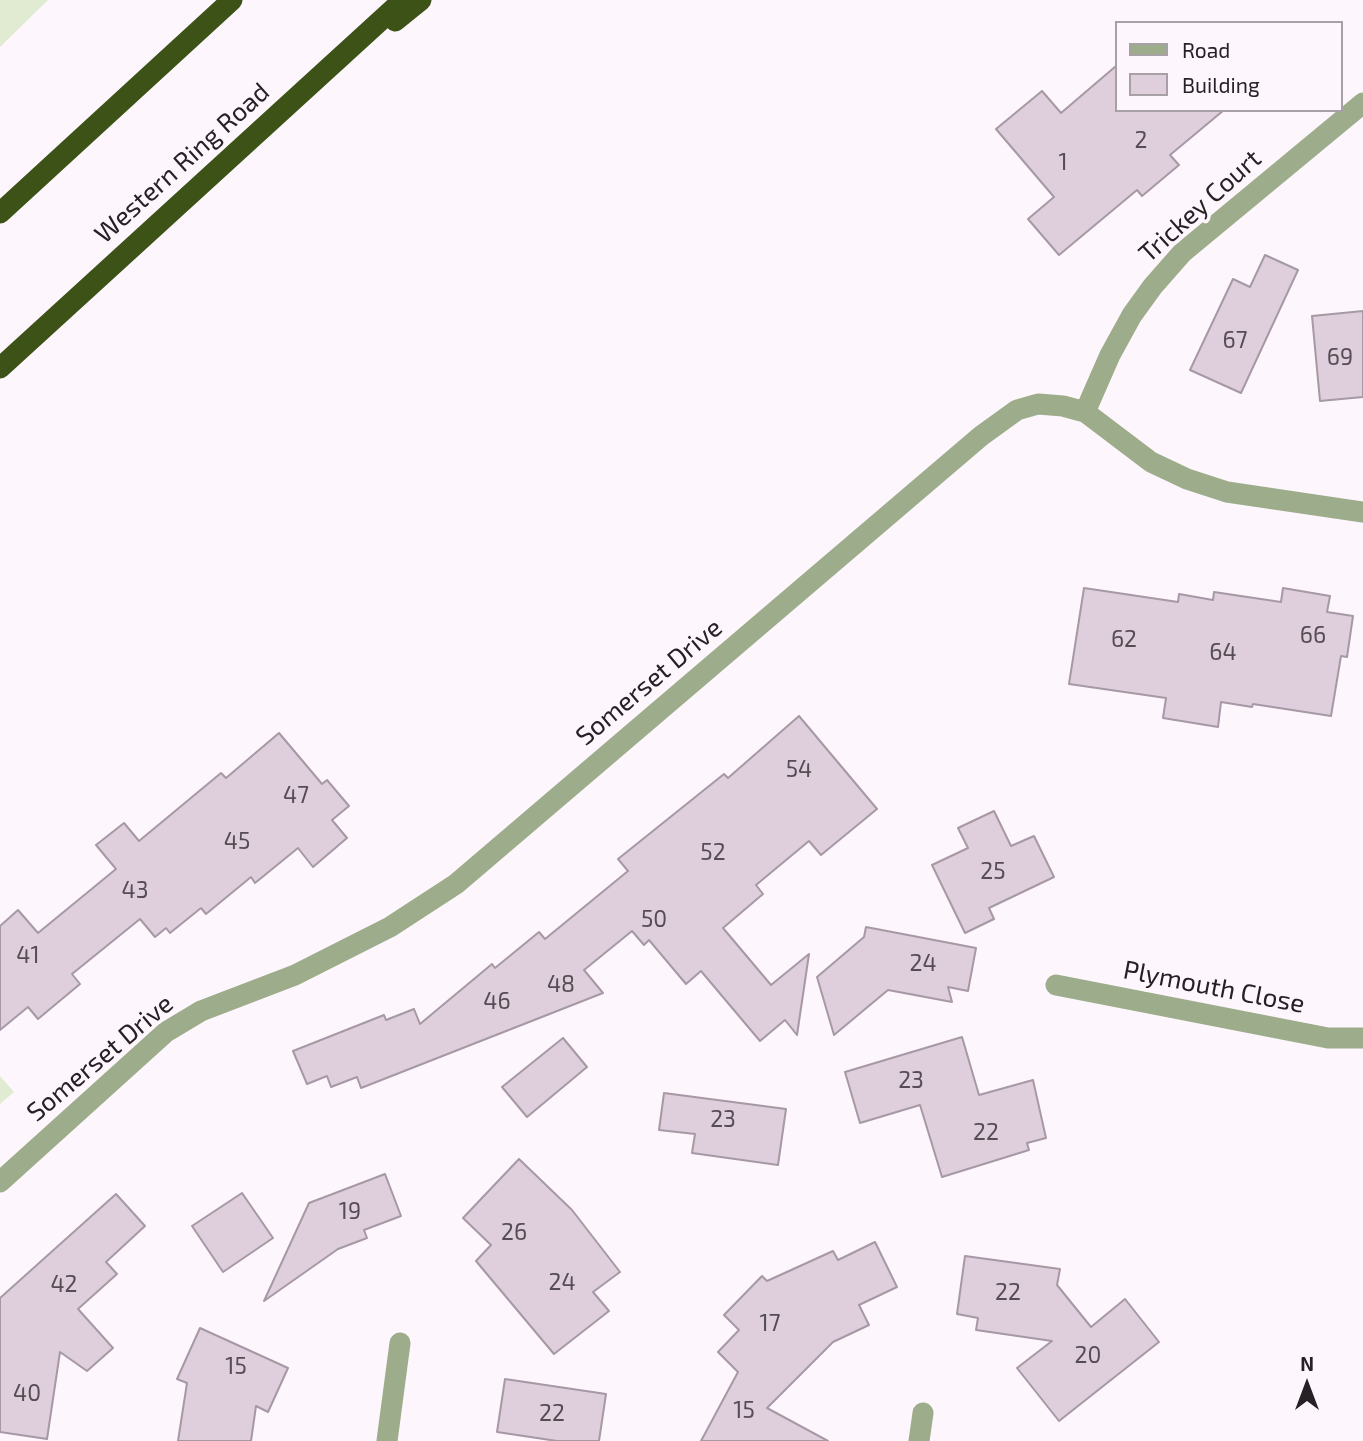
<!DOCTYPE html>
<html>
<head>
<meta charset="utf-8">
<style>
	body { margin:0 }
	#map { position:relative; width:1363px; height:1441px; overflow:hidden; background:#fdf6fc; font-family:"Exo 2",sans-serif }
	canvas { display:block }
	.legend { position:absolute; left:1115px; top:21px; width:228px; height:91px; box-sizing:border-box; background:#fdf6fc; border:2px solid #a7a1a6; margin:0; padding:9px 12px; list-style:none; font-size:21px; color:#272126 }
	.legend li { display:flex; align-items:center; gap:14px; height:35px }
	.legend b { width:35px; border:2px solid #a7a1a6 }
	.north { position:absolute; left:1272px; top:1350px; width:70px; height:70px; -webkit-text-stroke:5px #fdf6fc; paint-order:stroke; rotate:0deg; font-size:19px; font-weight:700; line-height:28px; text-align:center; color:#272126 }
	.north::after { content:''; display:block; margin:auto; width:24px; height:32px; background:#272126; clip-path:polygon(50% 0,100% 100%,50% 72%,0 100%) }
</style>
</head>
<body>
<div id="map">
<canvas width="1363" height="1441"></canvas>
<ul class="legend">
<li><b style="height:9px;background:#9dac8a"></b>Road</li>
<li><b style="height:19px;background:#dfcfdd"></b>Building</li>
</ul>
<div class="north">N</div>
</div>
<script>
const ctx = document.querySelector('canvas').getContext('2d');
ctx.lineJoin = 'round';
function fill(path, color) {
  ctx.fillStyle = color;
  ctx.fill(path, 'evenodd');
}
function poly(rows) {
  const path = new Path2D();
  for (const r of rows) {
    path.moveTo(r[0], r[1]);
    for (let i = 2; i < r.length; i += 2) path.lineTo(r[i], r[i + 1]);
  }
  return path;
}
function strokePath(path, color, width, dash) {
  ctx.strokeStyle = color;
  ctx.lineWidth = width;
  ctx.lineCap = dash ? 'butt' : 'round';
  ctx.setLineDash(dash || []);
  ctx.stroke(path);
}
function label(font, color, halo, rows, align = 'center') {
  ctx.font = font + ' "Exo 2",sans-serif';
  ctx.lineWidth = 7;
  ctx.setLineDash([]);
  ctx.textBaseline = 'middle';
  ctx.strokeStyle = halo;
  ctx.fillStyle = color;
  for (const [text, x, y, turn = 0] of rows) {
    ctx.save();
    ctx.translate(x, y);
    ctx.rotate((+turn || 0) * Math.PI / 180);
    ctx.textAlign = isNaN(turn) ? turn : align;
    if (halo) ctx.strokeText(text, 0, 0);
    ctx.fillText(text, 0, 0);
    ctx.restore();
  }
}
const green = poly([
	[0,0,48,0,0,47],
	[0,1076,14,1092,0,1104]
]);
const building = poly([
	[1116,66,1116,110,1224,110,1170,155,1179,165,1142,196,1137,190,1059,255,1028,219,1054,197,996,129,1042,91,1061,113,1116,66],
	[1265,255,1298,270,1241,393,1190,370,1233,279,1250,287,1265,255],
	[1363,311,1363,397,1320,401,1312,316,1363,311],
	[1084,588,1178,602,1179,594,1213,600,1214,592,1281,602,1283,588,1330,596,1327,612,1353,616,1347,657,1341,656,1331,716,1253,704,1252,707,1221,702,1218,727,1163,718,1166,698,1069,684,1084,588],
	[799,716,877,809,821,855,809,841,756,885,763,894,723,928,771,985,809,954,797,1035,785,1020,760,1041,701,971,686,984,649,940,644,945,632,931,584,970,603,993,361,1088,357,1077,331,1087,327,1076,307,1084,293,1051,384,1015,386,1020,414,1009,420,1024,492,964,495,968,539,932,545,939,628,871,618,859,724,774,728,778,799,716],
	[279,733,322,784,327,780,349,806,332,820,347,838,313,867,298,848,255,883,251,877,206,914,201,908,170,933,166,928,155,937,140,919,72,974,80,984,38,1019,28,1007,0,1030,0,926,18,910,38,933,116,869,96,845,124,823,139,841,221,773,226,778,279,733],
	[994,811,1011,846,1034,836,1054,877,989,908,994,919,965,933,932,865,968,848,958,828,994,811],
	[866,927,976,948,968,991,948,987,952,1002,888,990,834,1035,817,977,864,937,866,927],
	[962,1037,979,1095,1033,1080,1046,1138,1027,1143,1029,1150,942,1177,920,1105,860,1123,845,1072,962,1037],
	[563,1038,587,1067,527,1117,502,1087,563,1038],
	[664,1093,786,1109,778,1165,692,1153,695,1134,659,1130,664,1093],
	[519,1159,572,1210,620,1272,593,1292,609,1311,554,1354,476,1261,491,1245,463,1218,519,1159],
	[385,1174,401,1216,364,1230,367,1238,338,1249,264,1301,309,1203,385,1174],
	[242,1193,273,1238,223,1272,192,1226,242,1193],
	[116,1194,145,1226,106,1262,117,1274,78,1309,113,1348,87,1371,60,1352,47,1439,0,1432,0,1298,116,1194],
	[875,1242,897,1287,859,1305,869,1325,833,1342,767,1408,828,1441,701,1441,738,1372,718,1352,739,1330,724,1315,762,1276,767,1281,833,1251,838,1260,875,1242],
	[965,1256,1060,1269,1057,1285,1091,1327,1125,1299,1159,1342,1059,1421,1017,1368,1052,1341,976,1330,978,1318,957,1314,965,1256],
	[200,1328,288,1368,268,1412,256,1406,251,1441,178,1441,187,1383,177,1379,200,1328],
	[505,1379,606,1394,599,1441,557,1441,497,1432,505,1379]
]);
const street = poly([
	[1085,412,1110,355,1132,315,1153,286,1182,253,1363,103],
	[1056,985,1328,1038,1363,1038],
	[0,1182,166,1032,201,1011,295,975,390,927,456,884,981,436,1017,410,1038,404,1063,406,1085,412,1151,462,1187,479,1227,492,1363,512],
	[387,1441,400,1343],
	[919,1441,923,1413]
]);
const highway = poly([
	[395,21,421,0],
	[0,213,232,0],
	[0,368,403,0]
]);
const numberNames = [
	["2",1141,140],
	["1",1063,162],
	["67",1235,340],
	["69",1340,357],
	["66",1313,635],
	["62",1124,639],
	["64",1223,652],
	["54",799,769],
	["47",296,795],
	["45",237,841],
	["52",713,852],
	["25",993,871],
	["43",135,890],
	["50",654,919],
	["41",28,955],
	["24",923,963],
	["48",561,984],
	["46",497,1001],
	["23",911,1080],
	["23",723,1119],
	["22",986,1132],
	["19",350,1211],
	["26",514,1232],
	["24",562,1282],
	["42",64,1284],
	["22",1008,1292],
	["17",770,1323],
	["20",1088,1355],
	["15",236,1366],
	["40",27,1393],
	["15",744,1410],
	["22",552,1413]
];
const streetNames = [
	["Western Ring Road",182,163,-42],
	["Trickey Court",1200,206,-42],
	["Somerset Drive",649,682,-40],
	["Plymouth Close",1214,987,11],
	["Somerset Drive",100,1058,-40]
];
fill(green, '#e0ebd2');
fill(building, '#dfcfdd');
strokePath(building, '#a798a5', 2);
strokePath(street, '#9dac8a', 21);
strokePath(highway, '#3c5217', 21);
label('23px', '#554c54', null, numberNames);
label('26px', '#272126', '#fdf6fc', streetNames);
</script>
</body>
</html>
